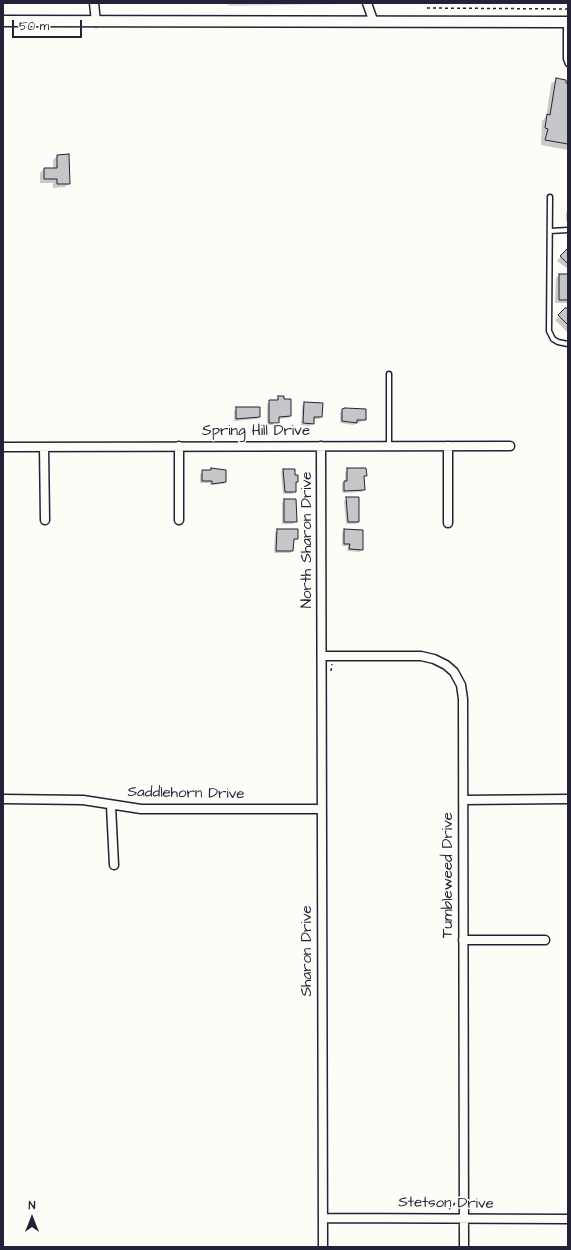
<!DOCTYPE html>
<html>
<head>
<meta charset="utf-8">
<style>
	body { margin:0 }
	#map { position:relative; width:571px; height:1250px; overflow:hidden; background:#fdfcf7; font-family:"Architects Daughter",sans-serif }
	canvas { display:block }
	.frame { position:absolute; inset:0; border:4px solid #22223b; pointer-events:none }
	.north { position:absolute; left:12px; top:1198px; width:40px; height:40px; -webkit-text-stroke:3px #fdfcf7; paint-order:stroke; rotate:0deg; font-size:11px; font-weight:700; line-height:16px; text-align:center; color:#22223b }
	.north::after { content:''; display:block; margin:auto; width:14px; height:18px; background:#22223b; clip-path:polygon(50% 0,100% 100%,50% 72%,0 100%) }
	.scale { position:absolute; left:12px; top:20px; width:70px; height:18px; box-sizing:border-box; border:2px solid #22223b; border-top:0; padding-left:5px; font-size:12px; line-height:14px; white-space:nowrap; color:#22223b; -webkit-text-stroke:3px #fdfcf7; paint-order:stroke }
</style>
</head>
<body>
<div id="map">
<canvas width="571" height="1250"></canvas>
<div class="frame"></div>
<div class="north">N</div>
<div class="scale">50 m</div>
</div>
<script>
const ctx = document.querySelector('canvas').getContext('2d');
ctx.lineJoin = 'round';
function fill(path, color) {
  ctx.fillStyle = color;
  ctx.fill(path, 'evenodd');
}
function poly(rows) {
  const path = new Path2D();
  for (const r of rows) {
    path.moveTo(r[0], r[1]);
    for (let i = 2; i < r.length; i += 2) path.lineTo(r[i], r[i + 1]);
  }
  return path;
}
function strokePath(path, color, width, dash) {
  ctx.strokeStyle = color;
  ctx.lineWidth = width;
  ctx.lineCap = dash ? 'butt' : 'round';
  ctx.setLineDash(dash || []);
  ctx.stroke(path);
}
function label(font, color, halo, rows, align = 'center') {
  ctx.font = font + ' "Architects Daughter",sans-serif';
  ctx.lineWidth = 3;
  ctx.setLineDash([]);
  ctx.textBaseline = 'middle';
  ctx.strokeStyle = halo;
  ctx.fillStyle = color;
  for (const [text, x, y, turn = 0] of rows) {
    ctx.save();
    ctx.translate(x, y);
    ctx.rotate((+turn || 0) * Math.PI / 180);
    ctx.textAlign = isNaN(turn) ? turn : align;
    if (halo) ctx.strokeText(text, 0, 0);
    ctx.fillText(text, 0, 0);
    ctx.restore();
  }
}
const green = poly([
	[227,3,399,3,229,6]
]);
const shadow = poly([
	[557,79,568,84,568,150,541,145,542,121,546,117,551,84],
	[57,156,69,183,65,187,53,188,53,183,40,183,40,173,44,169,53,169,53,160],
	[568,211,568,221,566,221,566,212],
	[568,249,568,269,557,261],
	[559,275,568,275,568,303,555,303,556,278],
	[568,308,568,333,555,320],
	[279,397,283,400,290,416,288,418,278,419,276,425,267,425,267,404,270,401,276,401],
	[304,403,321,417,319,419,313,419,313,423,310,426,301,425,302,406],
	[237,408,259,417,257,419,234,421,234,411],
	[343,410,365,420,353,425,340,423,340,412],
	[211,469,225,482,223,484,210,485,210,483,200,483,200,474],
	[348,469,366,475,363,478,364,490,361,492,342,493,342,484,345,481,345,472],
	[283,470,294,470,294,476,297,476,295,492,292,494,283,494,281,472],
	[347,498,358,522,356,524,346,524,344,501],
	[284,500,295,500,296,521,293,524,282,524,282,503],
	[278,530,297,538,293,541,292,551,290,553,274,553,275,532],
	[344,530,362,549,360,552,347,551,348,546,342,546,342,533]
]);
const building = poly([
	[556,78,566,80,566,83,568,83,568,144,545,140,548,129,545,128,547,114,550,115,556,78],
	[69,154,70,184,57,184,57,179,44,179,44,168,57,168,57,155,69,154],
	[568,248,568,262,567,263,560,256,568,248],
	[559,274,568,274,568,300,559,300,559,274],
	[565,308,568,308,568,325,558,315,565,308],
	[278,396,284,396,284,399,291,399,291,416,279,417,279,423,269,423,269,400,278,400,278,396],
	[304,402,323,403,322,417,314,417,314,424,303,423,304,402],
	[236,407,260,407,260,417,236,419,236,407],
	[345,408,366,409,366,420,357,420,357,423,342,421,342,409,345,408],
	[211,468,226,470,226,482,212,484,212,481,202,481,202,470,211,470,211,468],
	[347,468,366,468,367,476,364,476,365,490,344,491,344,481,347,481,347,468],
	[283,469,295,469,295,475,298,475,298,482,296,482,296,492,285,492,283,469],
	[346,497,359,497,359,522,348,522,346,497],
	[284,499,296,499,297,522,284,522,284,499],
	[277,529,298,529,298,539,294,539,293,551,276,551,277,529],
	[344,529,363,530,363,550,349,549,350,544,344,544,344,529]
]);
const path = poly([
	[427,8,568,9],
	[331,671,332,664],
	[449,1209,453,1207,455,1202]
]);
const service = poly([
	[566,23,566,59,568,64],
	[550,197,549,331,553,339,558,342,568,344],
	[550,231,568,230],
	[389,374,389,446]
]);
const minor = poly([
	[94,3,96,22],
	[367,3,373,20],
	[179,446,179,520],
	[321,446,323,1247],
	[448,446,448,523],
	[3,447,510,446],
	[44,447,45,520],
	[322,656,421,656,434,659,446,665,454,672,461,685,463,699,464,1247],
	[3,799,83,800,141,809,322,809],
	[463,800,568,799],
	[111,806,114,865],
	[463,940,545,940],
	[323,1218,568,1219]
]);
const tertiary = poly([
	[3,21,568,22]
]);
const streetNames = [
	["Spring Hill Drive",256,432],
	["North Sharon Drive",308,540,-90],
	["Saddlehorn Drive",186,794,1],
	["Tumbleweed Drive",449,875,-90],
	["Sharon Drive",308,951,-90],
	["Stetson Drive",446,1204,1]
];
fill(green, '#dddcdb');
fill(shadow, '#0003');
fill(building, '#c6c6c8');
strokePath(building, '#22223b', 1);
strokePath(service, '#22223b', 7);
strokePath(minor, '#22223b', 11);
strokePath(tertiary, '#22223b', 13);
strokePath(path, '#22223b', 1.5, [3, 3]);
strokePath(service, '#fdfcf7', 4);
strokePath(minor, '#fdfcf7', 8);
strokePath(tertiary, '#fdfcf7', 10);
label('15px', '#22223b', '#fdfcf7', streetNames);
</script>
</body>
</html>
